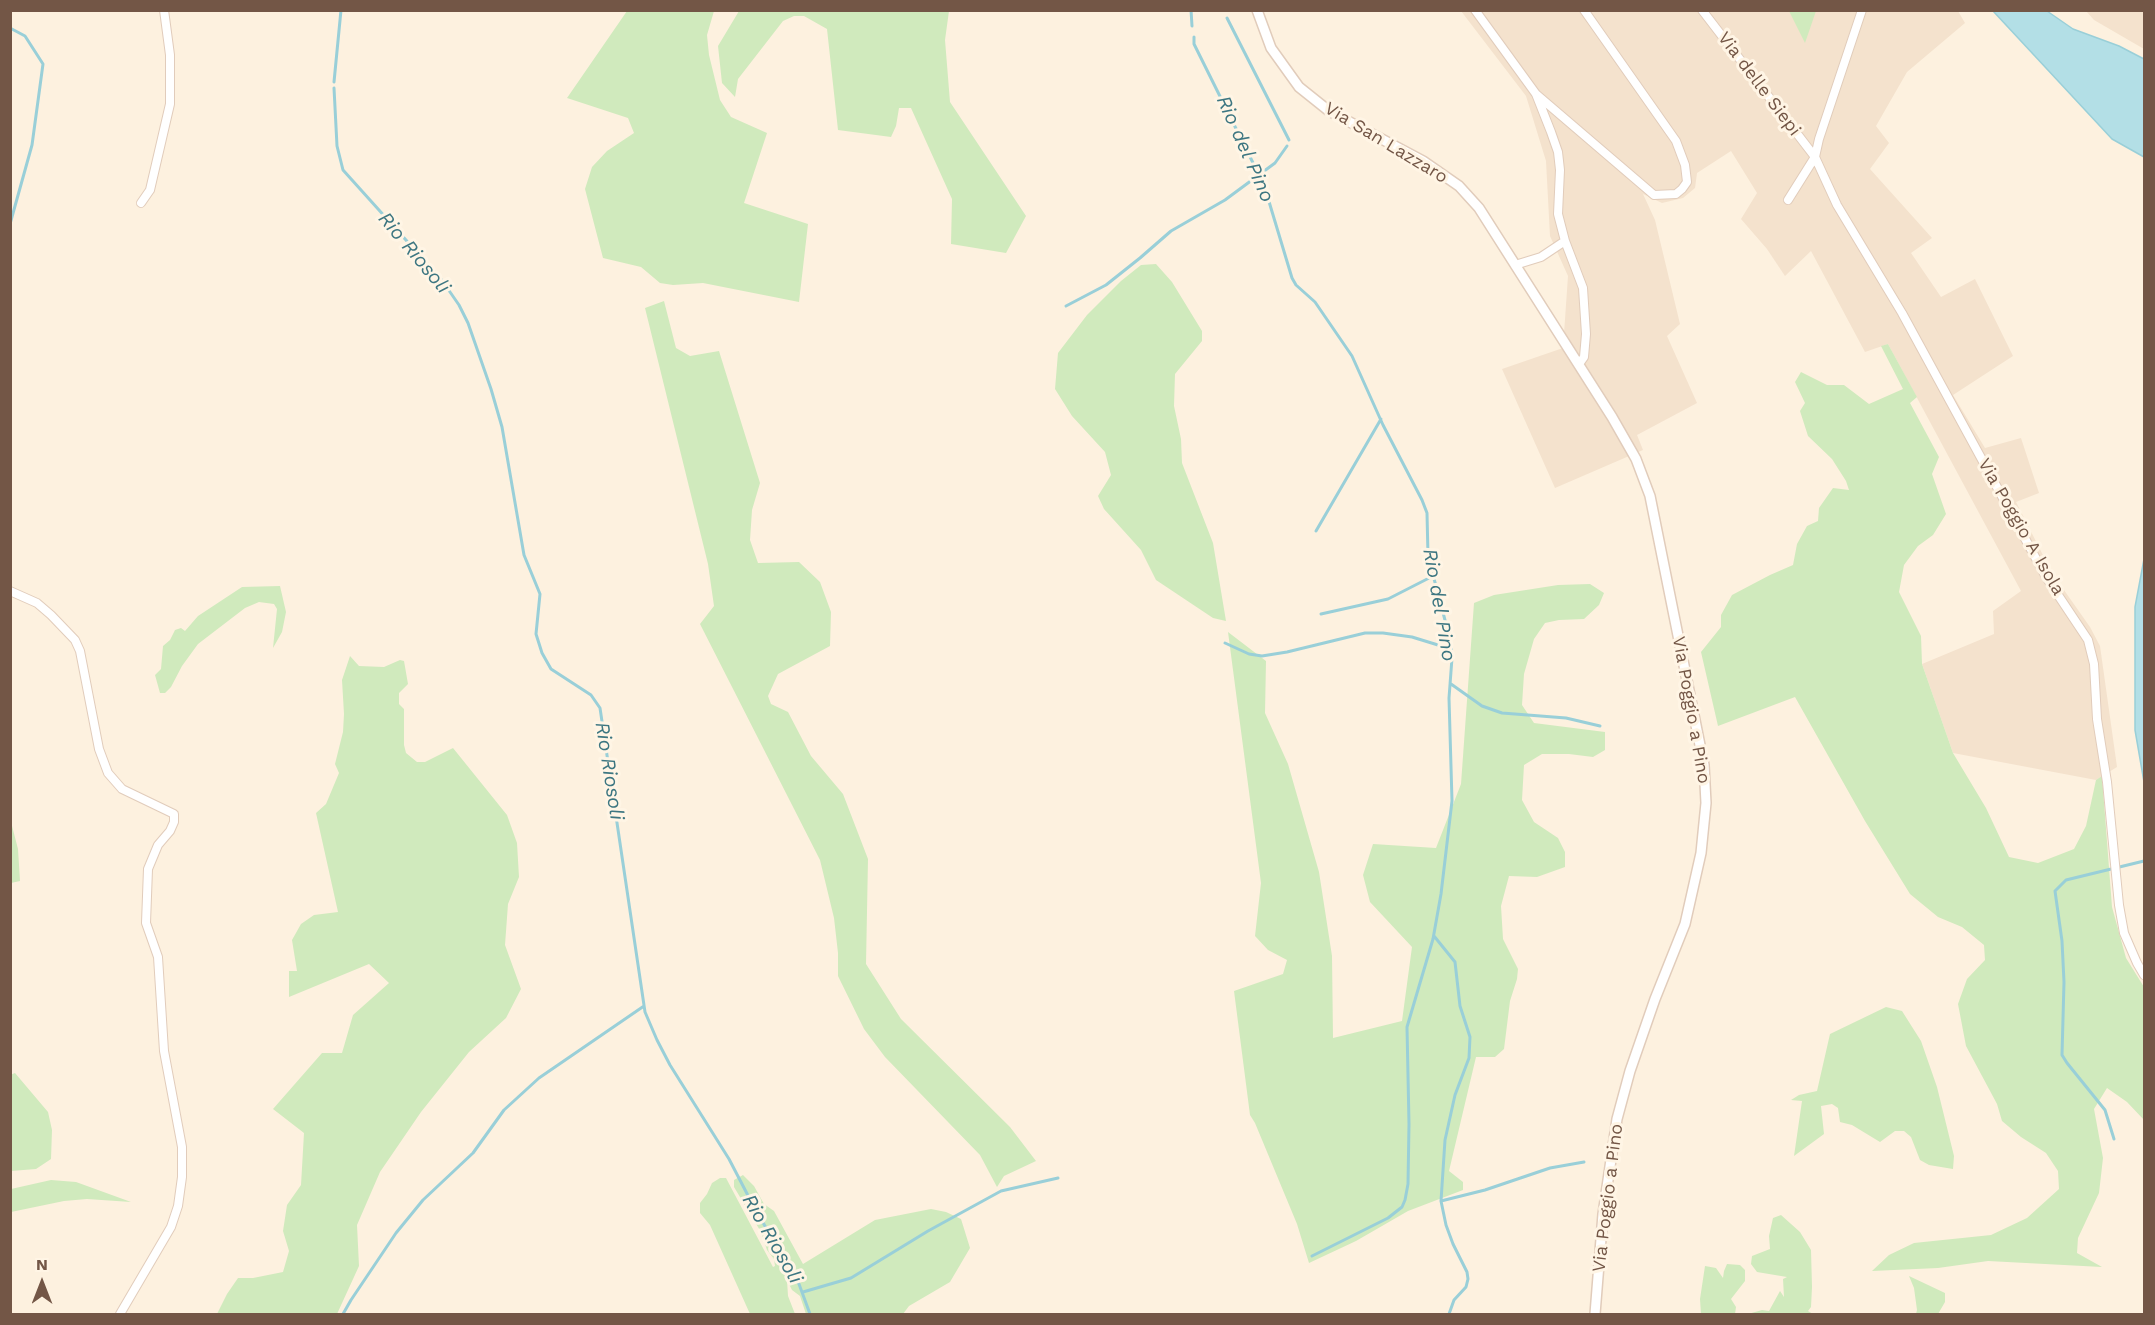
<!DOCTYPE html>
<html>
<head>
<meta charset="utf-8">
<style>
	body { margin:0 }
	#map { position:relative; width:2155px; height:1325px; overflow:hidden; background:#fdf1df; font-family:"Work Sans",sans-serif }
	canvas { display:block }
	.frame { position:absolute; inset:0; border:12px solid #735646; pointer-events:none }
	.north { position:absolute; left:12px; top:1253px; width:60px; height:60px; -webkit-text-stroke:4px #fff5e5; paint-order:stroke; rotate:0deg; font-size:16px; font-weight:700; line-height:24px; text-align:center; color:#735646 }
	.north::after { content:''; display:block; margin:auto; width:21px; height:27px; background:#735646; clip-path:polygon(50% 0,100% 100%,50% 72%,0 100%) }
</style>
</head>
<body>
<div id="map">
<canvas width="2155" height="1325"></canvas>
<div class="frame"></div>
<div class="north">N</div>
</div>
<script>
const ctx = document.querySelector('canvas').getContext('2d');
ctx.lineJoin = 'round';
function fill(path, color) {
  ctx.fillStyle = color;
  ctx.fill(path, 'evenodd');
}
function poly(rows) {
  const path = new Path2D();
  for (const r of rows) {
    path.moveTo(r[0], r[1]);
    for (let i = 2; i < r.length; i += 2) path.lineTo(r[i], r[i + 1]);
  }
  return path;
}
function strokePath(path, color, width, dash) {
  ctx.strokeStyle = color;
  ctx.lineWidth = width;
  ctx.lineCap = dash ? 'butt' : 'round';
  ctx.setLineDash(dash || []);
  ctx.stroke(path);
}
function label(font, color, halo, rows, align = 'center') {
  ctx.font = font + ' "Work Sans",sans-serif';
  ctx.lineWidth = 6;
  ctx.setLineDash([]);
  ctx.textBaseline = 'middle';
  ctx.strokeStyle = halo;
  ctx.fillStyle = color;
  for (const [text, x, y, turn = 0] of rows) {
    ctx.save();
    ctx.translate(x, y);
    ctx.rotate((+turn || 0) * Math.PI / 180);
    ctx.textAlign = isNaN(turn) ? turn : align;
    if (halo) ctx.strokeText(text, 0, 0);
    ctx.fillText(text, 0, 0);
    ctx.restore();
  }
}
const residential = poly([
	[1461,11,1958,11,1965,23,1907,72,1876,126,1889,143,1870,169,1932,238,1911,253,1941,297,1975,279,2013,356,1953,395,1985,448,2021,438,2039,493,2016,502,2052,573,2090,627,2100,646,2117,767,2096,780,1953,753,1922,664,1994,634,1993,611,2021,591,1888,344,1865,352,1811,251,1785,276,1767,249,1741,219,1757,193,1731,151,1697,173,1695,188,1683,198,1662,203,1643,194,1655,220,1680,324,1667,336,1697,403,1637,435,1643,450,1555,488,1502,369,1563,348,1568,276,1550,236,1546,161,1526,96],
	[2086,11,2144,11,2144,49,2094,20]
]);
const green = poly([
	[627,11,714,11,707,35,709,55,720,100,731,117,767,133,744,203,808,224,799,302,703,283,673,285,660,283,641,267,603,258,585,189,592,167,607,151,634,133,628,118,567,98],
	[739,11,949,11,945,40,950,102,1026,216,1006,253,951,244,952,199,911,108,899,108,896,126,891,137,838,130,827,29,804,16,794,16,783,21,738,79,735,97,722,83,718,46],
	[1789,11,1816,11,1805,43],
	[1156,264,1172,282,1202,331,1202,341,1175,374,1174,406,1181,439,1182,463,1213,543,1226,621,1213,618,1156,580,1141,550,1104,509,1098,496,1111,475,1105,452,1072,416,1055,389,1058,353,1087,315,1121,281,1141,265],
	[664,301,676,348,690,356,719,351,760,483,752,510,750,540,758,563,799,562,820,582,831,612,830,646,778,674,768,696,771,704,788,712,811,756,843,794,868,859,866,964,901,1019,1010,1127,1036,1161,1004,1176,997,1187,980,1155,885,1057,864,1029,838,976,838,953,834,918,820,860,700,624,714,606,708,564,645,308],
	[1888,344,1917,397,1910,403,1939,457,1932,474,1946,514,1933,535,1918,546,1904,565,1899,592,1921,636,1922,664,1953,753,1986,808,2009,857,2038,863,2074,849,2086,826,2096,780,2102,776,2112,907,2126,958,2144,987,2144,1120,2127,1102,2107,1088,2094,1109,2103,1158,2099,1193,2078,1238,2077,1253,2102,1267,1988,1261,1938,1268,1872,1271,1889,1255,1914,1243,1991,1235,2027,1218,2059,1189,2058,1171,2046,1153,2021,1137,2002,1121,1997,1104,1966,1046,1958,1004,1967,979,1985,960,1984,945,1962,927,1938,917,1910,894,1865,821,1795,697,1718,726,1701,652,1721,627,1721,615,1732,595,1770,575,1793,565,1797,544,1807,526,1818,521,1819,508,1833,488,1849,490,1846,481,1832,459,1808,436,1800,411,1805,403,1795,382,1801,372,1827,385,1844,385,1869,404,1903,389,1881,346],
	[1590,584,1604,593,1599,605,1584,619,1559,620,1545,623,1534,639,1524,674,1522,705,1534,723,1605,732,1605,750,1593,757,1569,754,1542,754,1524,765,1522,800,1534,822,1558,838,1565,852,1565,867,1537,877,1509,876,1501,906,1503,939,1518,969,1517,979,1510,1001,1504,1049,1495,1057,1476,1057,1449,1171,1463,1182,1463,1190,1408,1211,1356,1241,1309,1263,1297,1224,1255,1123,1250,1115,1234,991,1283,974,1287,960,1268,950,1255,936,1261,883,1228,632,1266,661,1265,713,1288,764,1319,872,1332,956,1333,1038,1402,1021,1412,947,1370,902,1363,875,1373,844,1436,848,1461,784,1474,603,1494,595,1558,585],
	[280,586,286,612,282,632,273,648,277,609,274,604,259,602,245,608,198,644,182,666,171,687,165,693,160,693,155,675,161,669,163,646,170,640,175,630,181,628,185,631,198,616,242,587],
	[350,656,359,666,384,667,400,660,404,661,408,684,399,693,399,704,404,709,404,745,406,753,417,762,425,762,453,748,507,815,517,843,519,877,508,904,505,945,521,989,506,1018,469,1052,421,1112,380,1172,357,1225,359,1266,337,1314,217,1314,227,1294,238,1278,253,1278,283,1272,289,1251,283,1231,287,1205,301,1185,304,1133,273,1109,322,1053,342,1053,353,1015,389,983,369,964,289,997,289,971,297,971,292,940,301,924,314,915,338,912,316,813,326,804,339,773,335,764,343,732,344,714,342,680],
	[11,822,18,849,20,881,11,883],
	[1886,1007,1902,1011,1921,1041,1937,1087,1954,1156,1953,1169,1929,1165,1920,1160,1911,1137,1904,1131,1895,1131,1880,1142,1852,1125,1840,1122,1838,1108,1832,1104,1821,1106,1824,1134,1794,1156,1802,1101,1791,1100,1799,1095,1817,1091,1830,1034],
	[15,1073,48,1112,52,1130,51,1159,36,1169,11,1171,10,1075],
	[743,1175,754,1186,764,1204,774,1211,803,1264,875,1220,931,1209,946,1212,961,1219,970,1248,950,1282,909,1306,903,1314,806,1314,800,1296,792,1290,787,1280,788,1296,795,1314,750,1314,710,1225,700,1213,700,1203,707,1194,712,1183,720,1178,726,1178,773,1267,775,1266,774,1259,767,1250,761,1232,734,1187,734,1180],
	[51,1180,76,1182,131,1202,87,1199,64,1201,11,1212,11,1189],
	[1781,1215,1800,1232,1811,1250,1812,1287,1811,1307,1808,1311,1813,1314,1748,1314,1762,1310,1769,1311,1780,1291,1784,1297,1783,1279,1787,1277,1757,1272,1751,1264,1752,1256,1770,1249,1769,1236,1773,1218],
	[1727,1264,1740,1265,1745,1270,1745,1281,1731,1299,1736,1307,1735,1314,1701,1314,1700,1299,1705,1266,1716,1268,1723,1278,1724,1271],
	[1909,1276,1945,1293,1945,1302,1938,1314,1916,1314,1917,1310,1914,1288]
]);
const water = poly([
	[1993,11,2047,11,2073,29,2119,46,2144,59,2144,157,2112,139,1993,11],
	[2144,559,2144,782,2135,730,2135,607,2144,559]
]);
const stream = poly([
	[1191,10,1192,26],
	[1227,18,1289,140],
	[10,28,25,36,43,64,32,145,10,224],
	[1194,37,1194,44,1264,185,1292,278,1296,285,1315,302,1352,356,1383,425,1422,500,1427,513,1428,556,1450,639,1452,658,1449,698,1452,801,1441,894,1433,939,1407,1027,1409,1124,1408,1184,1405,1200,1402,1207,1388,1218,1312,1256],
	[334,82,341,10],
	[334,88,337,146,343,170,441,279,459,305,468,323,491,389,502,427,524,555,540,594,536,634,542,653,551,669,591,695,600,708,645,1012,657,1040,670,1065,729,1159,755,1209,799,1284,810,1314],
	[1066,306,1106,285,1140,258,1171,231,1225,200,1275,163,1287,146],
	[1316,531,1381,419],
	[1321,614,1388,599,1433,576],
	[1225,643,1249,654,1262,656,1287,652,1365,633,1383,633,1412,637,1451,649],
	[1451,684,1482,706,1502,713,1566,718,1600,726],
	[1434,936,1455,962,1460,1006,1470,1037,1469,1058,1455,1095,1445,1140,1441,1201,1446,1225,1453,1244,1467,1272,1468,1279,1466,1287,1454,1300,1449,1314],
	[2114,1139,2105,1110,2067,1063,2062,1055,2064,982,2062,941,2055,891,2066,880,2144,861],
	[1441,1201,1485,1190,1550,1168,1584,1162],
	[803,1292,851,1278,928,1231,1001,1191,1058,1178],
	[343,1314,351,1300,396,1233,423,1200,473,1153,504,1110,539,1078,644,1006]
]);
const minor = poly([
	[1475,10,1536,94,1551,132,1558,152,1560,170,1558,214,1565,241,1583,288,1586,334,1584,357,1579,364],
	[1702,10,1815,157,1837,205,1902,313,2046,577,2088,640,2094,664,2097,719,2107,782,2119,905,2124,933,2137,963,2144,975],
	[1536,94,1654,195,1676,194,1682,189,1687,182,1685,165,1676,141,1584,10],
	[1788,200,1815,157,1819,139,1862,10],
	[141,203,150,190,170,104,170,55,164,10],
	[1515,265,1541,257,1565,241],
	[10,591,37,603,51,615,75,640,80,651,99,749,108,773,122,789,174,814,174,822,170,831,158,845,148,869,146,923,158,957,164,1051,182,1147,182,1177,178,1206,171,1227,120,1314]
]);
const tertiary = poly([
	[1257,10,1271,48,1299,87,1329,111,1423,161,1459,186,1479,208,1612,417,1636,459,1650,496,1704,765,1706,803,1701,853,1685,924,1655,999,1630,1071,1617,1119,1603,1214,1595,1314]
]);
const streetNames = [
	["Via delle Siepi",1759,84,53],
	["Via San Lazzaro",1386,143,31],
	["Via Poggio A Isola",2021,527,60],
	["Via Poggio a Pino",1691,710,80],
	["Via Poggio a Pino",1608,1198,-83]
];
const waterNames = [
	["Rio del Pino",1245,149,66],
	["Rio Riosoli",414,253,50],
	["Rio del Pino",1439,605,80],
	["Rio Riosoli",609,771,81],
	["Rio Riosoli",772,1239,60]
];
fill(residential, '#f4e2cd');
fill(green, '#d0eabd');
fill(water, '#b3dfe6');
strokePath(water, '#99cfd8', 1.5);
strokePath(stream, '#99cfd8', 3);
strokePath(minor, '#e1ccbb', 10);
strokePath(tertiary, '#e1ccbb', 12);
strokePath(minor, '#fff', 8);
strokePath(tertiary, '#fff', 9);
label('18px', '#735646', '#fff5e5', streetNames);
label('italic 20px', '#3d7681', '#fff5e5', waterNames);
</script>
</body>
</html>
